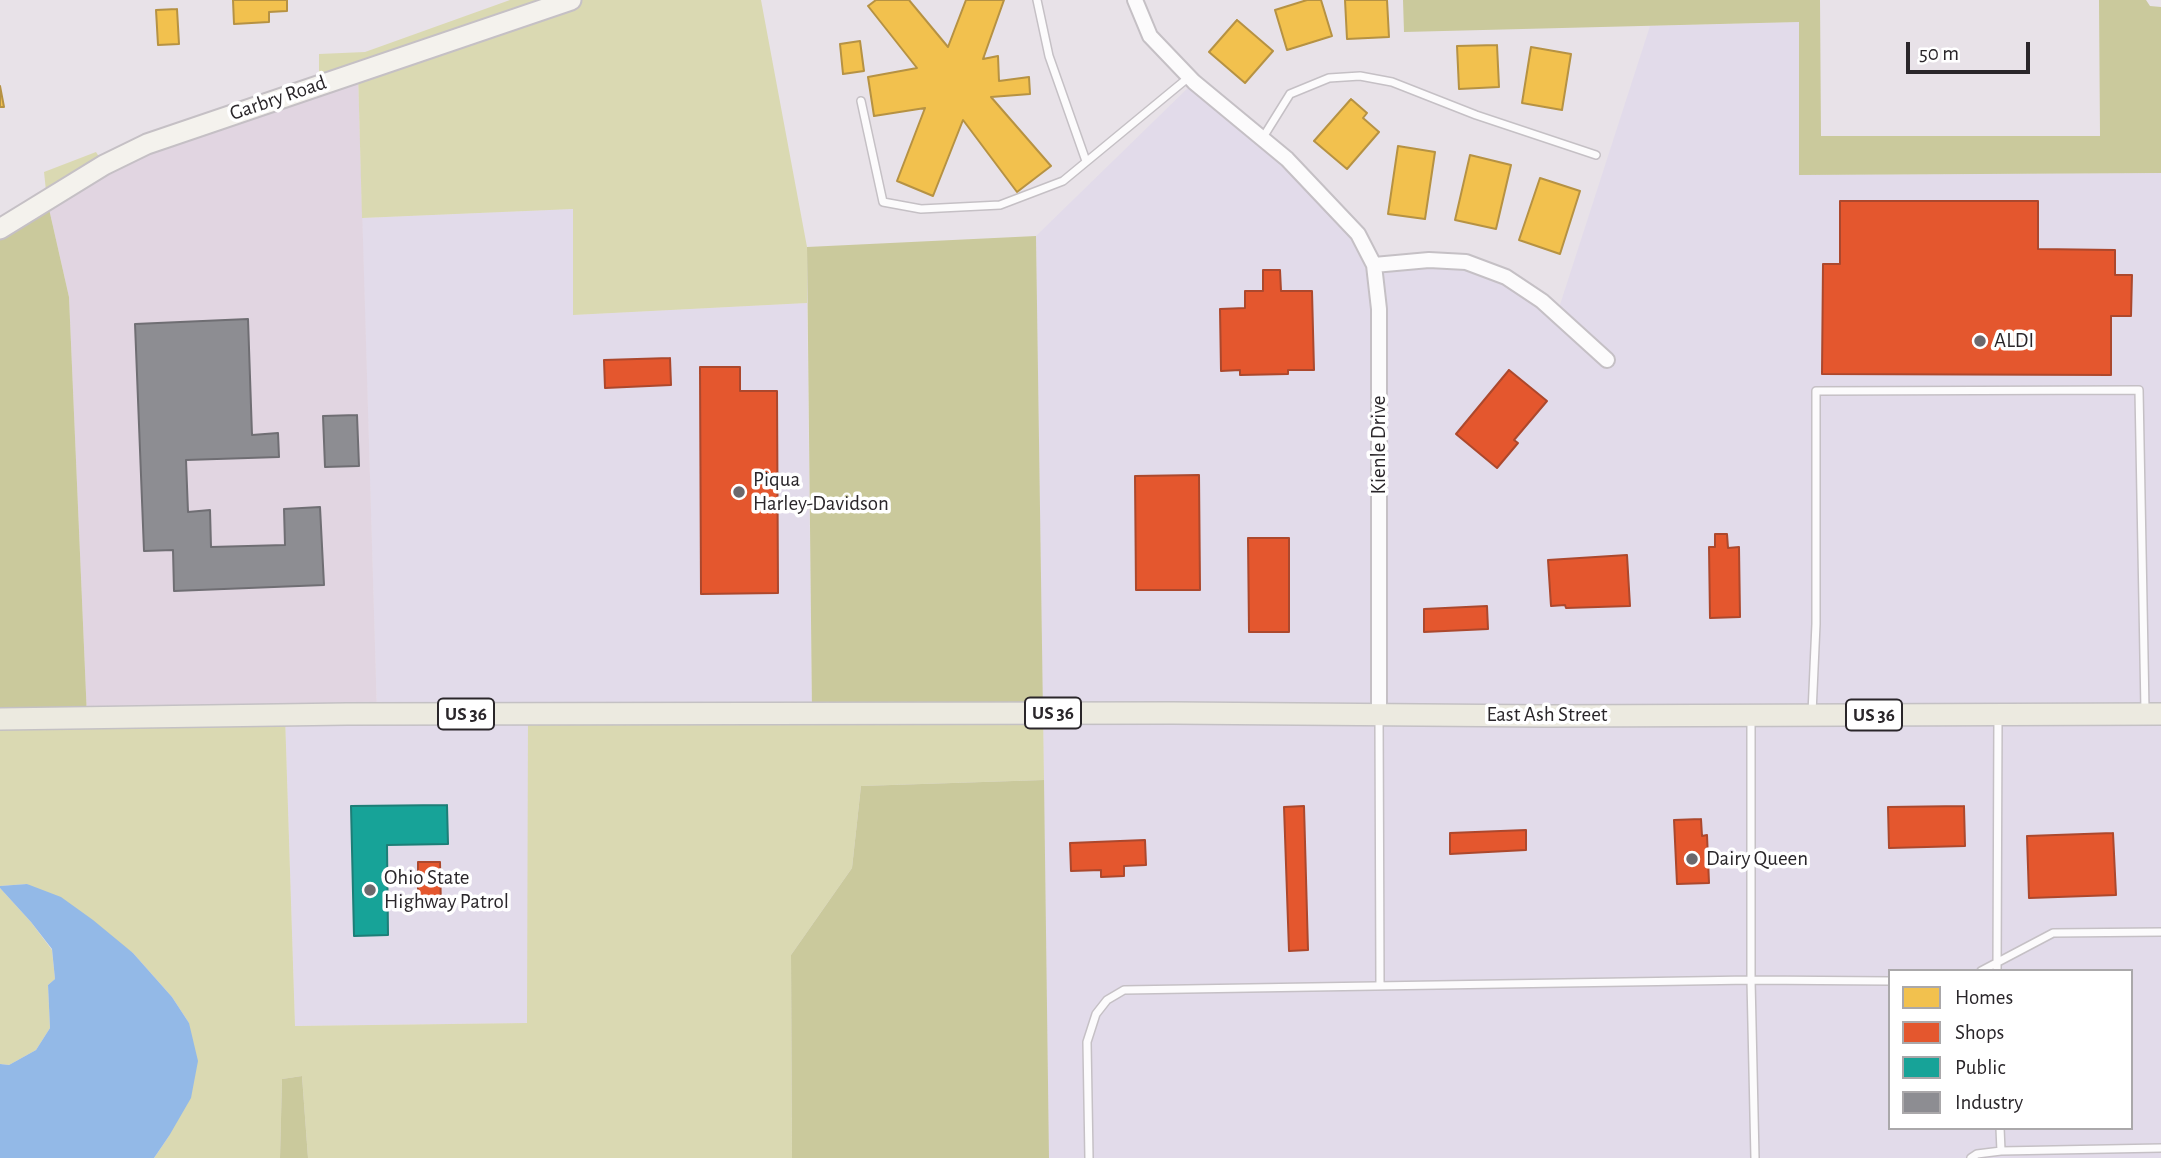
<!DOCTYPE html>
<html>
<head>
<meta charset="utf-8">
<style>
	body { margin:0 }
	#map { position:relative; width:2161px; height:1158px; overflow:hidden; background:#e8e2e8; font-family:"Alegreya Sans",sans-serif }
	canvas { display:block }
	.legend { position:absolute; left:1888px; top:969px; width:245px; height:161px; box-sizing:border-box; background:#fff; border:2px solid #aaa8aa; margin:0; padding:9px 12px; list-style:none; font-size:21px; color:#2a262a }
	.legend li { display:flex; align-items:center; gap:14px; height:35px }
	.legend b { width:35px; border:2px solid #aaa8aa }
	.scale { position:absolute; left:1906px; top:42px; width:124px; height:32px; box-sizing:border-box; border:4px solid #2a262a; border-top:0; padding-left:9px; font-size:21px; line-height:24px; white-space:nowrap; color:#2a262a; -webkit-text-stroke:5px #fff; paint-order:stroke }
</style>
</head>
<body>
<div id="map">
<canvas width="2161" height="1158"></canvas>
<ul class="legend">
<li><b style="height:19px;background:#f2c14e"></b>Homes</li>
<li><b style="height:19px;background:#e4572e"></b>Shops</li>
<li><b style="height:19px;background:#17a398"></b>Public</li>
<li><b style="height:19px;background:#8d8d92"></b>Industry</li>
</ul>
<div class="scale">50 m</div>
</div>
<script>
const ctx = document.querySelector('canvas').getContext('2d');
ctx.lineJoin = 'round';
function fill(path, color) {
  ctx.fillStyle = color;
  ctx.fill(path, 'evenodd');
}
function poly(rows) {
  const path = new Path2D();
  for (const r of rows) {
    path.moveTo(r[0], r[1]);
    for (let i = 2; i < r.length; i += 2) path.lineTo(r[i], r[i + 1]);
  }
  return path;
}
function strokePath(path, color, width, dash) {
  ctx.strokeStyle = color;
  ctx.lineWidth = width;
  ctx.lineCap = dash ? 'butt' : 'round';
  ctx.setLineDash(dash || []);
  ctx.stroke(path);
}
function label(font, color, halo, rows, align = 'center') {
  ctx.font = font + ' "Alegreya Sans",sans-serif';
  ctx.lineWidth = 7;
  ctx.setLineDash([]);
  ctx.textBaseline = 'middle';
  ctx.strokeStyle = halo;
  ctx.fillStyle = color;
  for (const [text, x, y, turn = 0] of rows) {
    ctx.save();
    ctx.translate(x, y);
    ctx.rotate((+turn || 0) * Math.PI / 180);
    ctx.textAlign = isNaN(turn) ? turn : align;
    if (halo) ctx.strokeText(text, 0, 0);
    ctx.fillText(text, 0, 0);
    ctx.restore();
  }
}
const commercial = poly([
	[1799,22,1799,175,2161,173,2161,1158,1049,1158,1036,236,1194,82,1334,208,1374,265,1429,260,1506,277,1557,314,1650,26],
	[1890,971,2131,971,2131,1128,1890,1128],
	[573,209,573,315,807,303,812,713,528,714,528,1023,295,1026,285,715,377,714,362,218]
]);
const built = poly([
	[358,71,377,714,87,717,69,297,47,200,104,165]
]);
const green = poly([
	[510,0,761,0,807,247,807,303,573,315,573,209,362,218,358,71,319,84,319,54,365,52],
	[96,152,104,165,47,200,44,172],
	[1043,713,1044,780,861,786,852,868,791,955,792,1158,308,1158,302,1076,282,1079,280,1158,154,1158,169,1136,189,1023,172,997,133,953,27,884,0,886,0,719,285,715,295,1026,527,1023,528,714],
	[0,888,31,922,52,950,55,979,48,985,50,1028,36,1050,9,1065,0,1064]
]);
const forest = poly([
	[1403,0,1820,0,1821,136,2100,136,2099,0,2146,0,2150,6,2161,7,2161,173,1799,175,1799,22,1404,32],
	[47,200,69,297,87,717,0,719,0,229],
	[1036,236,1043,713,812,713,807,247],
	[1044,780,1049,1158,792,1158,791,955,852,868,861,786],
	[302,1076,308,1158,280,1158,282,1079]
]);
const water = poly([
	[27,884,61,897,93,920,133,953,172,997,189,1023,198,1061,191,1098,169,1136,154,1158,0,1158,0,1064,9,1065,36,1050,50,1028,48,985,55,979,52,949,31,922,0,888,0,886]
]);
const homes = poly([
	[233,0,287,0,287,11,269,12,269,22,234,24,233,0],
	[876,0,909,0,948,47,966,0,1004,0,983,59,998,56,999,81,1029,77,1030,94,991,97,1051,166,1017,192,963,120,933,196,897,181,925,108,874,116,868,77,917,68,868,6,876,0],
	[1307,0,1321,0,1332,36,1287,50,1275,10,1307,0],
	[1345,0,1387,0,1389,37,1347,39,1345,0],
	[177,9,179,44,158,45,156,10,177,9],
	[1237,20,1273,51,1245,83,1209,52,1237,20],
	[860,41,864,71,843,74,840,44,860,41],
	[1497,45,1499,87,1459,89,1457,46,1497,45],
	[1531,47,1571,54,1562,110,1522,103,1531,47],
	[0,86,4,107,0,107,0,86],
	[1351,99,1367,113,1363,118,1379,132,1347,169,1314,141,1351,99],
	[1398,146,1435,152,1425,219,1388,214,1398,146],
	[1470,155,1511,165,1496,229,1455,220,1470,155],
	[1540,178,1580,191,1560,254,1519,240,1540,178]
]);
const shops = poly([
	[1840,201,2038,201,2038,249,2115,250,2115,275,2132,275,2131,316,2111,316,2111,375,1822,374,1823,264,1840,264,1840,201],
	[1263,270,1280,270,1281,291,1312,291,1314,370,1288,370,1288,374,1240,375,1240,370,1221,371,1220,309,1245,308,1245,291,1263,291,1263,270],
	[670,358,671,385,605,388,604,360,670,358],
	[700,367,740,367,740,391,777,391,778,593,701,594,700,367],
	[1509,370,1547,401,1514,440,1518,443,1497,468,1456,434,1509,370],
	[1199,475,1200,590,1136,590,1135,476,1199,475],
	[1715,534,1727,534,1728,548,1739,547,1740,617,1710,618,1709,547,1715,547,1715,534],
	[1248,538,1289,538,1289,632,1249,632,1248,538],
	[1627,555,1630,606,1566,608,1565,605,1551,606,1548,560,1627,555],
	[1487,606,1488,629,1424,632,1424,609,1487,606],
	[1304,806,1308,950,1289,951,1284,807,1304,806],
	[1964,806,1965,846,1889,848,1888,807,1964,806],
	[1701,819,1702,836,1707,835,1709,883,1677,884,1674,820,1701,819],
	[1526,830,1526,850,1450,854,1450,833,1526,830],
	[2113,833,2116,895,2029,898,2027,836,2113,833],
	[1145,840,1146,865,1124,866,1124,876,1101,877,1101,870,1071,871,1070,843,1145,840],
	[418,862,440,862,441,909,418,909,418,862]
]);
const public = poly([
	[447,805,448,844,387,845,388,935,354,936,351,806,447,805]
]);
const industry = poly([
	[248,319,252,435,278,433,279,457,186,460,188,512,210,510,211,547,285,545,284,509,320,507,324,585,174,591,173,550,144,551,135,324,248,319],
	[357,415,359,466,325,467,323,416,357,415]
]);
const lane = poly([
	[1037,0,1049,56,1086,161],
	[861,101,883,202,921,209,1000,205,1063,181,1189,77],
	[1262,139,1290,94,1329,78,1360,76,1392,82,1476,115,1596,155],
	[1812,713,1816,624,1816,391,2139,390,2145,710],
	[1379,716,1380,986],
	[1751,719,1751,980,1755,1158],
	[1981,971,2053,933,2161,932],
	[1997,971,1998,715],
	[2000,1128,2001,1151],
	[1089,1158,1087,1042,1096,1014,1107,1000,1124,990,1751,980,1890,981],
	[1971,1158,1977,1154,2001,1151,2161,1148]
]);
const street = poly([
	[1135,0,1150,36,1194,82,1287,159,1358,234,1374,265,1379,309,1379,715],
	[1374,265,1429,260,1466,262,1506,277,1542,301,1607,360]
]);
const secondary = poly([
	[0,229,104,165,147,144,571,0]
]);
const primary = poly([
	[0,719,347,714,1173,713,1546,716,2161,714]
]);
const markers = [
	[1980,341,7,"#6c686c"],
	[739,492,7,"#6c686c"],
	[1692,859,7,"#6c686c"],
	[370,890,7,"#6c686c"]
];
const shields = [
	[1053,713,56],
	[466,714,56],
	[1874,715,56]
];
const shieldNames = [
	["US 36",1053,713],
	["US 36",466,714],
	["US 36",1874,715]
];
const streetNames = [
	["Garbry Road",278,98,-19],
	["Kienle Drive",1379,445,-90],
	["East Ash Street",1547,715]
];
const poiNames = [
	["ALDI",1994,341],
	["Piqua",753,480],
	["Harley-Davidson",753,504],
	["Dairy Queen",1706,859],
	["Ohio State",384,878],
	["Highway Patrol",384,902]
];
fill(commercial, '#e2dbea');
fill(built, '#e1d5e1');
fill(green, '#dad9b2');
fill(forest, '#cac99c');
fill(water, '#93b9e7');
fill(homes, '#f2c14e');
strokePath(homes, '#b69243', 2);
fill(shops, '#e4572e');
strokePath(shops, '#ac482d', 2);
fill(public, '#17a398');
strokePath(public, '#1d7e77', 2);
fill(industry, '#8d8d92');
strokePath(industry, '#6f6e73', 2);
strokePath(lane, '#c5c0c5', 10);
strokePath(street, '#c5c0c5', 18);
strokePath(secondary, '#c5c0c5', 23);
strokePath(primary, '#c4c1c4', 24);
strokePath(lane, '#fcfbfc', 7);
strokePath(street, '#fcfbfc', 14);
strokePath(secondary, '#f4f2ed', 19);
strokePath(primary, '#eceae0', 21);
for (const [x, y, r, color] of markers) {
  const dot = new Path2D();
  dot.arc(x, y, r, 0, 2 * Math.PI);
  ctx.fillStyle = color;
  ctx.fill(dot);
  strokePath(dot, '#fff', 2.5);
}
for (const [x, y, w] of shields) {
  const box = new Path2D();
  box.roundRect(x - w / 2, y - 15.5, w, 31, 5);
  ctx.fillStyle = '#fff';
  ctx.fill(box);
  strokePath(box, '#2a262a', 2);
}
label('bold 19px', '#2a262a', null, shieldNames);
label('21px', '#2a262a', '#fff', streetNames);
label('21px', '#2a262a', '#fff', poiNames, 'left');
</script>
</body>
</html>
